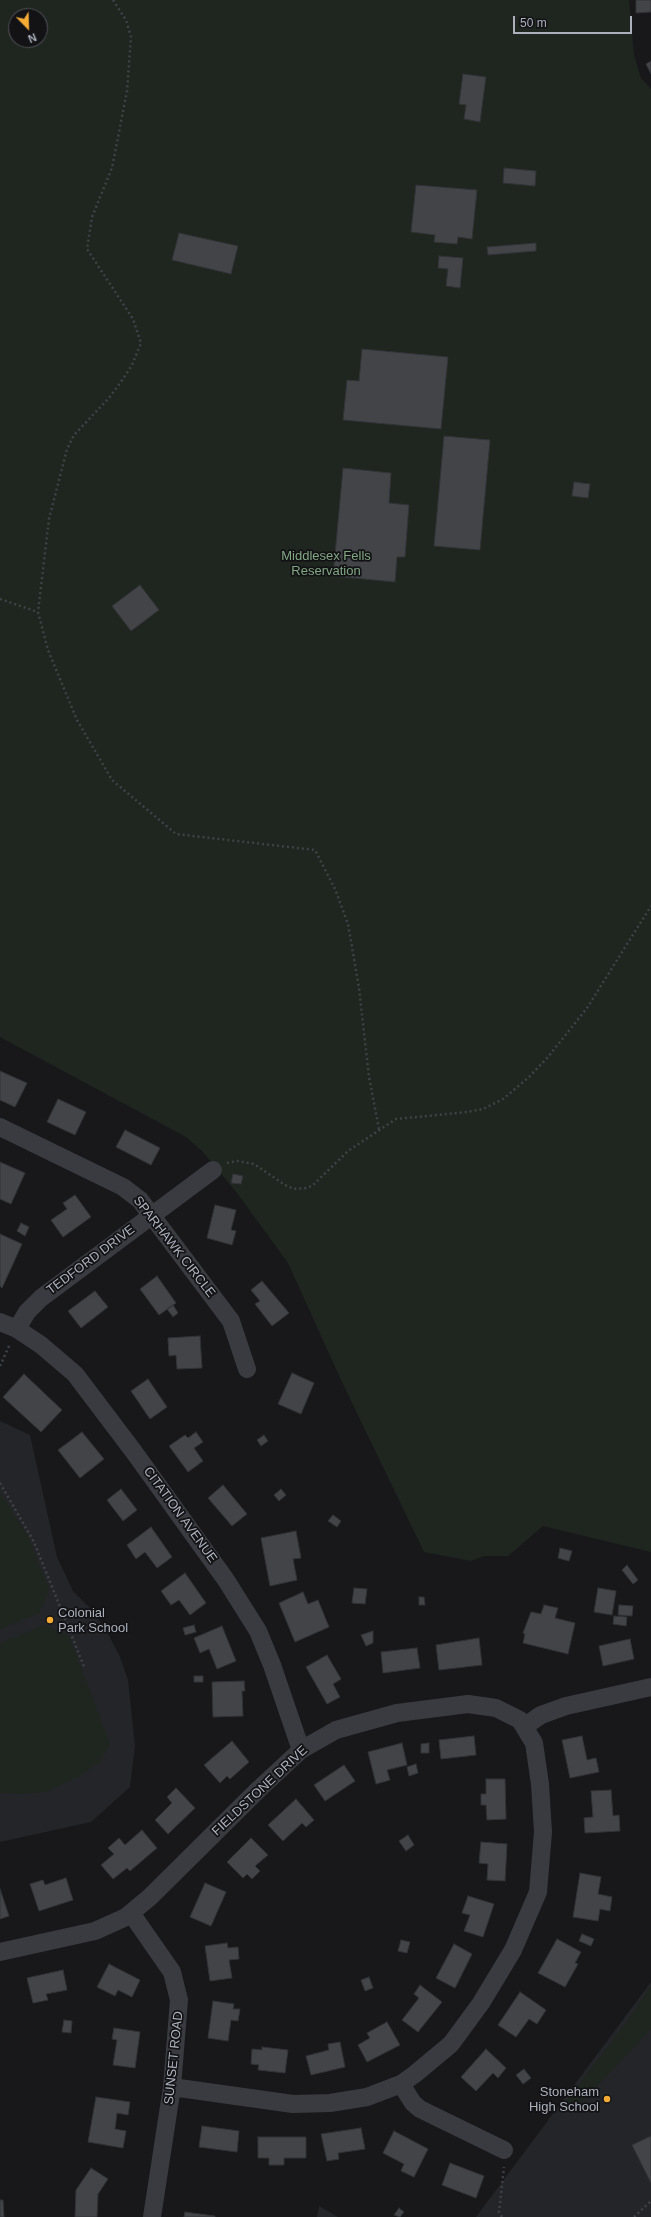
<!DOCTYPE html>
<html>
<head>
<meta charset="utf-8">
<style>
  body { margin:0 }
  #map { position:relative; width:651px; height:2217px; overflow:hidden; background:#18181b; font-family:Helvetica,sans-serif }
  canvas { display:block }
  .north { position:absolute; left:8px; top:8px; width:40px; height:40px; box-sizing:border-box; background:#131316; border:1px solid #505258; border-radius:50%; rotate:157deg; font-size:11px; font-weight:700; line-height:16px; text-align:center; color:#abb0bb }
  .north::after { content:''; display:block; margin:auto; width:14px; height:18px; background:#f6ab35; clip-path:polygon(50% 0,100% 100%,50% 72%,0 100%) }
  .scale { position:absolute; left:513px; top:16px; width:119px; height:18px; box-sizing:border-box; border:2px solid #abb0bb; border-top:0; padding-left:5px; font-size:12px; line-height:14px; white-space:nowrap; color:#abb0bb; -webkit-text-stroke:3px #131316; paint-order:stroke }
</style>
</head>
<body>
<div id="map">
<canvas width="651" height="2217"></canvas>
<div class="north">N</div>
<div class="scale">50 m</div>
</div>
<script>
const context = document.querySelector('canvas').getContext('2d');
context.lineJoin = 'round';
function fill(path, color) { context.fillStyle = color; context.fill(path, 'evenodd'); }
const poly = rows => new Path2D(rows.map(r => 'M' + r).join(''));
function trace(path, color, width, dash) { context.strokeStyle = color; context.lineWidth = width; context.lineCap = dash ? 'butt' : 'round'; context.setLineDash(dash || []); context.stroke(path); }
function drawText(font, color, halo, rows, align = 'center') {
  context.font = font + ' Helvetica,sans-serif'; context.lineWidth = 3.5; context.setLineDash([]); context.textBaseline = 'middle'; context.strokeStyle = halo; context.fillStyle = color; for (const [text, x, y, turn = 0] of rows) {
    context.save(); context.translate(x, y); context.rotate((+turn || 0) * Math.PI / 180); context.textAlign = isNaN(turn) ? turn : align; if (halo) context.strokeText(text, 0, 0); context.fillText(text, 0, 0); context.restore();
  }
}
fill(poly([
  [0,1421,30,1435,57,1557,73,1591,91,1609,107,1632,120,1657,128,1680,135,1746,130,1787,91,1822,0,1842],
  [651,1982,651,2217,476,2217],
  [319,2206,338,2217,317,2217]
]), '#242528');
fill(poly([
  [0,0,629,0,634,55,641,78,651,89,651,1552,543,1526,508,1556,484,1556,471,1561,424,1552,341,1380,288,1263,237,1193,203,1152,186,1137,0,1037],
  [16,16,40,16,40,40,16,40],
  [0,1492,29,1538,49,1590,39,1613,0,1629],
  [45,1625,69,1636,110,1744,100,1762,78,1777,46,1792,22,1794,0,1793,0,1643],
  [651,1986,651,2029,585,2099,566,2110,564,2104,625,2024]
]), '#1e261f');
const building = poly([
  [636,0,651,0,651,12,636,13,636,0],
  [651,61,651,74,646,64,651,61],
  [463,74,486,77,480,122,464,119,466,105,459,104,463,74],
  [504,168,536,171,535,186,503,183,504,168],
  [416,185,477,190,472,239,458,237,457,244,434,242,435,235,411,232,416,185],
  [179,233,238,246,231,274,172,260,179,233],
  [536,243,536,251,488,255,487,247,536,243],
  [439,256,463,258,460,288,446,286,448,269,438,268,439,256],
  [362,349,448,357,441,429,343,420,347,380,359,381,362,349],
  [444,436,490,440,480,550,434,546,444,436],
  [343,468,391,473,389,503,409,505,405,557,397,557,395,582,333,576,343,468],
  [574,482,590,484,588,498,572,496,574,482],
  [140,585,159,610,131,631,112,606,140,585],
  [0,1071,27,1083,15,1107,0,1100,0,1071],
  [58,1099,86,1112,75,1135,47,1122,58,1099],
  [125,1130,160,1148,151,1165,116,1147,125,1130],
  [0,1162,25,1173,11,1204,0,1199,0,1162],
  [233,1174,243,1176,241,1184,231,1183,233,1174],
  [75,1195,91,1217,63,1237,51,1220,67,1209,63,1203,75,1195],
  [215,1205,236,1210,231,1230,236,1231,232,1245,207,1238,215,1205],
  [21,1223,29,1227,25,1236,17,1231,21,1223],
  [0,1234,22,1244,2,1288,0,1286,0,1234],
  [157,1276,176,1303,159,1315,140,1289,157,1276],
  [262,1281,289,1313,272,1326,255,1304,260,1301,251,1290,262,1281],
  [95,1291,108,1307,81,1328,68,1311,95,1291],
  [173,1305,178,1313,173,1317,167,1309,173,1305],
  [200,1336,202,1368,177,1369,176,1355,169,1356,168,1338,200,1336],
  [292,1373,314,1383,301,1414,278,1404,292,1373],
  [24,1374,62,1410,41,1432,3,1397,24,1374],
  [148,1379,167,1407,150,1419,131,1391,148,1379],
  [82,1432,104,1459,80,1478,58,1450,82,1432],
  [196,1432,203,1442,194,1448,203,1461,188,1472,169,1446,185,1435,188,1438,196,1432],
  [264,1435,268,1441,261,1446,257,1440,264,1435],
  [223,1485,247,1514,232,1526,208,1498,223,1485],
  [121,1489,137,1510,123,1521,107,1500,121,1489],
  [281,1489,286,1495,279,1501,274,1495,281,1489],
  [333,1515,341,1521,337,1527,328,1521,333,1515],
  [151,1527,172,1557,157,1568,145,1552,136,1559,127,1545,151,1527],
  [296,1531,301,1558,293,1559,297,1580,270,1586,261,1538,296,1531],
  [560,1548,572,1551,569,1561,558,1558,560,1548],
  [627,1565,638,1580,633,1584,622,1570,627,1565],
  [185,1573,206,1603,190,1615,179,1600,171,1605,161,1591,185,1573],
  [354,1588,367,1589,365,1604,352,1603,354,1588],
  [598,1588,616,1591,612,1615,594,1612,598,1588],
  [303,1592,308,1604,318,1600,329,1627,295,1642,279,1603,303,1592],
  [419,1597,424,1597,425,1605,419,1605,419,1597],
  [544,1605,558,1608,555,1618,575,1623,568,1654,523,1643,525,1634,523,1633,531,1612,541,1614,544,1605],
  [619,1605,633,1606,632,1616,618,1615,619,1605],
  [614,1616,627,1617,626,1626,613,1624,614,1616],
  [194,1625,196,1632,185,1635,183,1628,194,1625],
  [222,1626,236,1661,217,1669,209,1649,200,1653,194,1638,222,1626],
  [373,1631,373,1643,366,1646,361,1635,373,1631],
  [479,1638,482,1665,439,1670,436,1645,479,1638],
  [630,1639,634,1659,603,1666,599,1646,630,1639],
  [417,1648,420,1668,383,1673,381,1652,417,1648],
  [327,1655,341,1679,333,1684,340,1697,327,1704,306,1667,327,1655],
  [194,1676,203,1676,203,1682,194,1682,194,1676],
  [244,1681,245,1691,242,1691,243,1716,213,1717,212,1682,244,1681],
  [474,1736,476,1755,441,1759,439,1740,474,1736],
  [582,1736,587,1760,596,1758,599,1772,570,1778,562,1740,582,1736],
  [232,1741,249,1762,230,1779,227,1776,220,1783,204,1765,232,1741],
  [402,1743,407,1765,387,1770,390,1780,376,1784,368,1752,402,1743],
  [429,1743,429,1753,421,1753,421,1744,429,1743],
  [416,1764,418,1773,409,1776,407,1767,416,1764],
  [344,1765,355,1781,325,1801,314,1785,344,1765],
  [486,1779,505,1779,506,1819,487,1820,486,1805,481,1805,481,1794,486,1794,486,1779],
  [176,1788,195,1808,168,1834,155,1820,172,1803,167,1797,176,1788],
  [611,1790,613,1816,619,1815,620,1831,585,1833,584,1818,593,1817,591,1791,611,1790],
  [296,1799,314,1820,306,1827,302,1823,283,1841,268,1825,296,1799],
  [142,1830,157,1848,130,1871,127,1868,113,1879,101,1865,114,1854,108,1848,119,1838,125,1845,142,1830],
  [408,1835,414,1845,406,1851,399,1841,408,1835],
  [251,1838,268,1855,255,1866,260,1871,252,1879,247,1874,243,1878,227,1862,251,1838],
  [481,1842,507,1844,505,1881,487,1880,488,1864,479,1863,481,1842],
  [580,1873,601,1877,598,1894,612,1897,610,1911,600,1909,598,1921,573,1917,580,1873],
  [66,1878,73,1900,39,1911,30,1884,43,1880,45,1885,66,1878],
  [205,1883,226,1892,211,1926,190,1917,205,1883],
  [0,1889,9,1916,0,1919,0,1889],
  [468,1896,494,1904,483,1937,464,1931,470,1915,462,1913,468,1896],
  [582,1934,594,1939,591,1946,579,1941,582,1934],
  [557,1939,581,1952,575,1963,578,1964,565,1987,538,1973,557,1939],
  [401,1940,410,1942,407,1953,398,1951,401,1940],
  [227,1943,228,1948,238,1947,239,1959,229,1960,232,1978,210,1981,205,1946,227,1943],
  [454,1944,472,1954,455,1988,436,1978,454,1944],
  [109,1964,140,1980,132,1997,118,1990,115,1996,97,1987,109,1964],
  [63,1970,67,1990,46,1994,48,2000,33,2003,27,1978,63,1970],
  [369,1977,373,1988,365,1991,361,1980,369,1977],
  [420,1985,442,2002,418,2032,402,2020,419,1998,414,1994,420,1985],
  [520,1992,546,2010,537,2024,529,2019,516,2037,498,2025,520,1992],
  [213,2001,234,2004,233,2009,240,2009,238,2021,231,2020,228,2041,208,2038,213,2001],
  [64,2020,72,2021,71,2033,62,2032,64,2020],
  [387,2022,400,2045,367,2062,358,2045,370,2038,367,2033,387,2022],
  [114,2028,140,2032,135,2068,113,2065,117,2040,112,2039,114,2028],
  [340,2042,345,2067,311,2075,306,2056,329,2050,328,2044,340,2042],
  [262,2047,288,2050,285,2073,258,2070,259,2065,251,2064,252,2049,262,2050,262,2047],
  [486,2049,506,2068,498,2078,493,2073,476,2091,461,2077,486,2049],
  [524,2069,531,2078,523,2084,516,2075,524,2069],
  [96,2097,130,2102,128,2115,117,2113,115,2129,126,2131,123,2148,88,2142,96,2097],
  [202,2126,239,2131,237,2152,199,2147,202,2126],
  [361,2128,365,2149,338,2153,339,2159,327,2161,321,2134,361,2128],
  [394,2131,428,2149,414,2177,401,2171,404,2164,383,2153,394,2131],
  [651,2136,651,2183,632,2145,651,2136],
  [258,2137,306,2137,306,2158,284,2158,284,2165,269,2165,269,2158,258,2158,258,2137],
  [450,2163,484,2176,476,2198,442,2185,450,2163],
  [91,2168,108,2179,98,2194,97,2217,75,2217,76,2190,91,2168],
  [0,2200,3,2200,4,2217,0,2217,0,2200],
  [399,2208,404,2212,400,2217,394,2215,399,2208],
  [185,2212,215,2216,215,2217,184,2217,185,2212]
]);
fill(building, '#424448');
trace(building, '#323337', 1);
trace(poly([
  [113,0,126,20,131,37,127,91,112,168,92,217,87,249,133,319,141,343,132,365,123,379,109,398,74,435,67,449,49,519,38,612,48,650,77,720,112,780,176,834,315,850,335,889,348,924,359,988,369,1077,379,1129],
  [0,599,38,612],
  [227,1163,237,1161,254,1164,285,1185,294,1189,306,1188,312,1186,348,1151,396,1119,467,1112,483,1109,503,1099,528,1078,548,1057,587,1008,651,906],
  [0,1366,10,1344],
  [0,1483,34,1542,85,1669],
  [502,2217,499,2212,504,2167],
  [634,2217,651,2201]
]), '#3f4247', 2.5, [2, 3]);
trace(poly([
  [0,1127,123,1187,140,1200,231,1321,247,1369],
  [0,1322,17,1329,41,1345,75,1374,134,1452,226,1580,258,1631,272,1665,301,1750],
  [17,1329,27,1312,41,1298,213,1170],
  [525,1726,541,1715,566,1706,651,1687],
  [131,1913,172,1972,179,2000,172,2087,152,2217],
  [0,1952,95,1931,126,1917,150,1897,260,1788,301,1750,336,1730,397,1713,468,1704,496,1708,520,1720,534,1743,540,1784,543,1832,538,1892,513,1950,481,2003,451,2044,415,2074,401,2084,367,2097,330,2103,293,2104,172,2087],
  [401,2084,413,2103,420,2109,504,2150]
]), '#393b40', 18);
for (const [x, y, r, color] of [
  [50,1620,4,"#f6ab35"],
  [607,2099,4,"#f6ab35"]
]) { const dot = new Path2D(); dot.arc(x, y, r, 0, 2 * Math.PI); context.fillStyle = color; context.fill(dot); trace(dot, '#131316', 1.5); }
drawText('13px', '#81a682', '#131316', [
  ["Middlesex Fells",326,556],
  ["Reservation",326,571]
]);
drawText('13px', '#abb0bb', '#131316', [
  ["SPARHAWK CIRCLE",174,1247,52],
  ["TEDFORD DRIVE",91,1260,-37],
  ["CITATION AVENUE",180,1515,54],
  ["FIELDSTONE DRIVE",260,1791,-43],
  ["SUNSET ROAD",174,2058,-84]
]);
drawText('13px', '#abb0bb', '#131316', [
  ["Colonial",58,1613],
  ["Park School",58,1628],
  ["Stoneham",599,2092,"right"],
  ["High School",599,2107,"right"]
], 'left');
</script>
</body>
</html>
